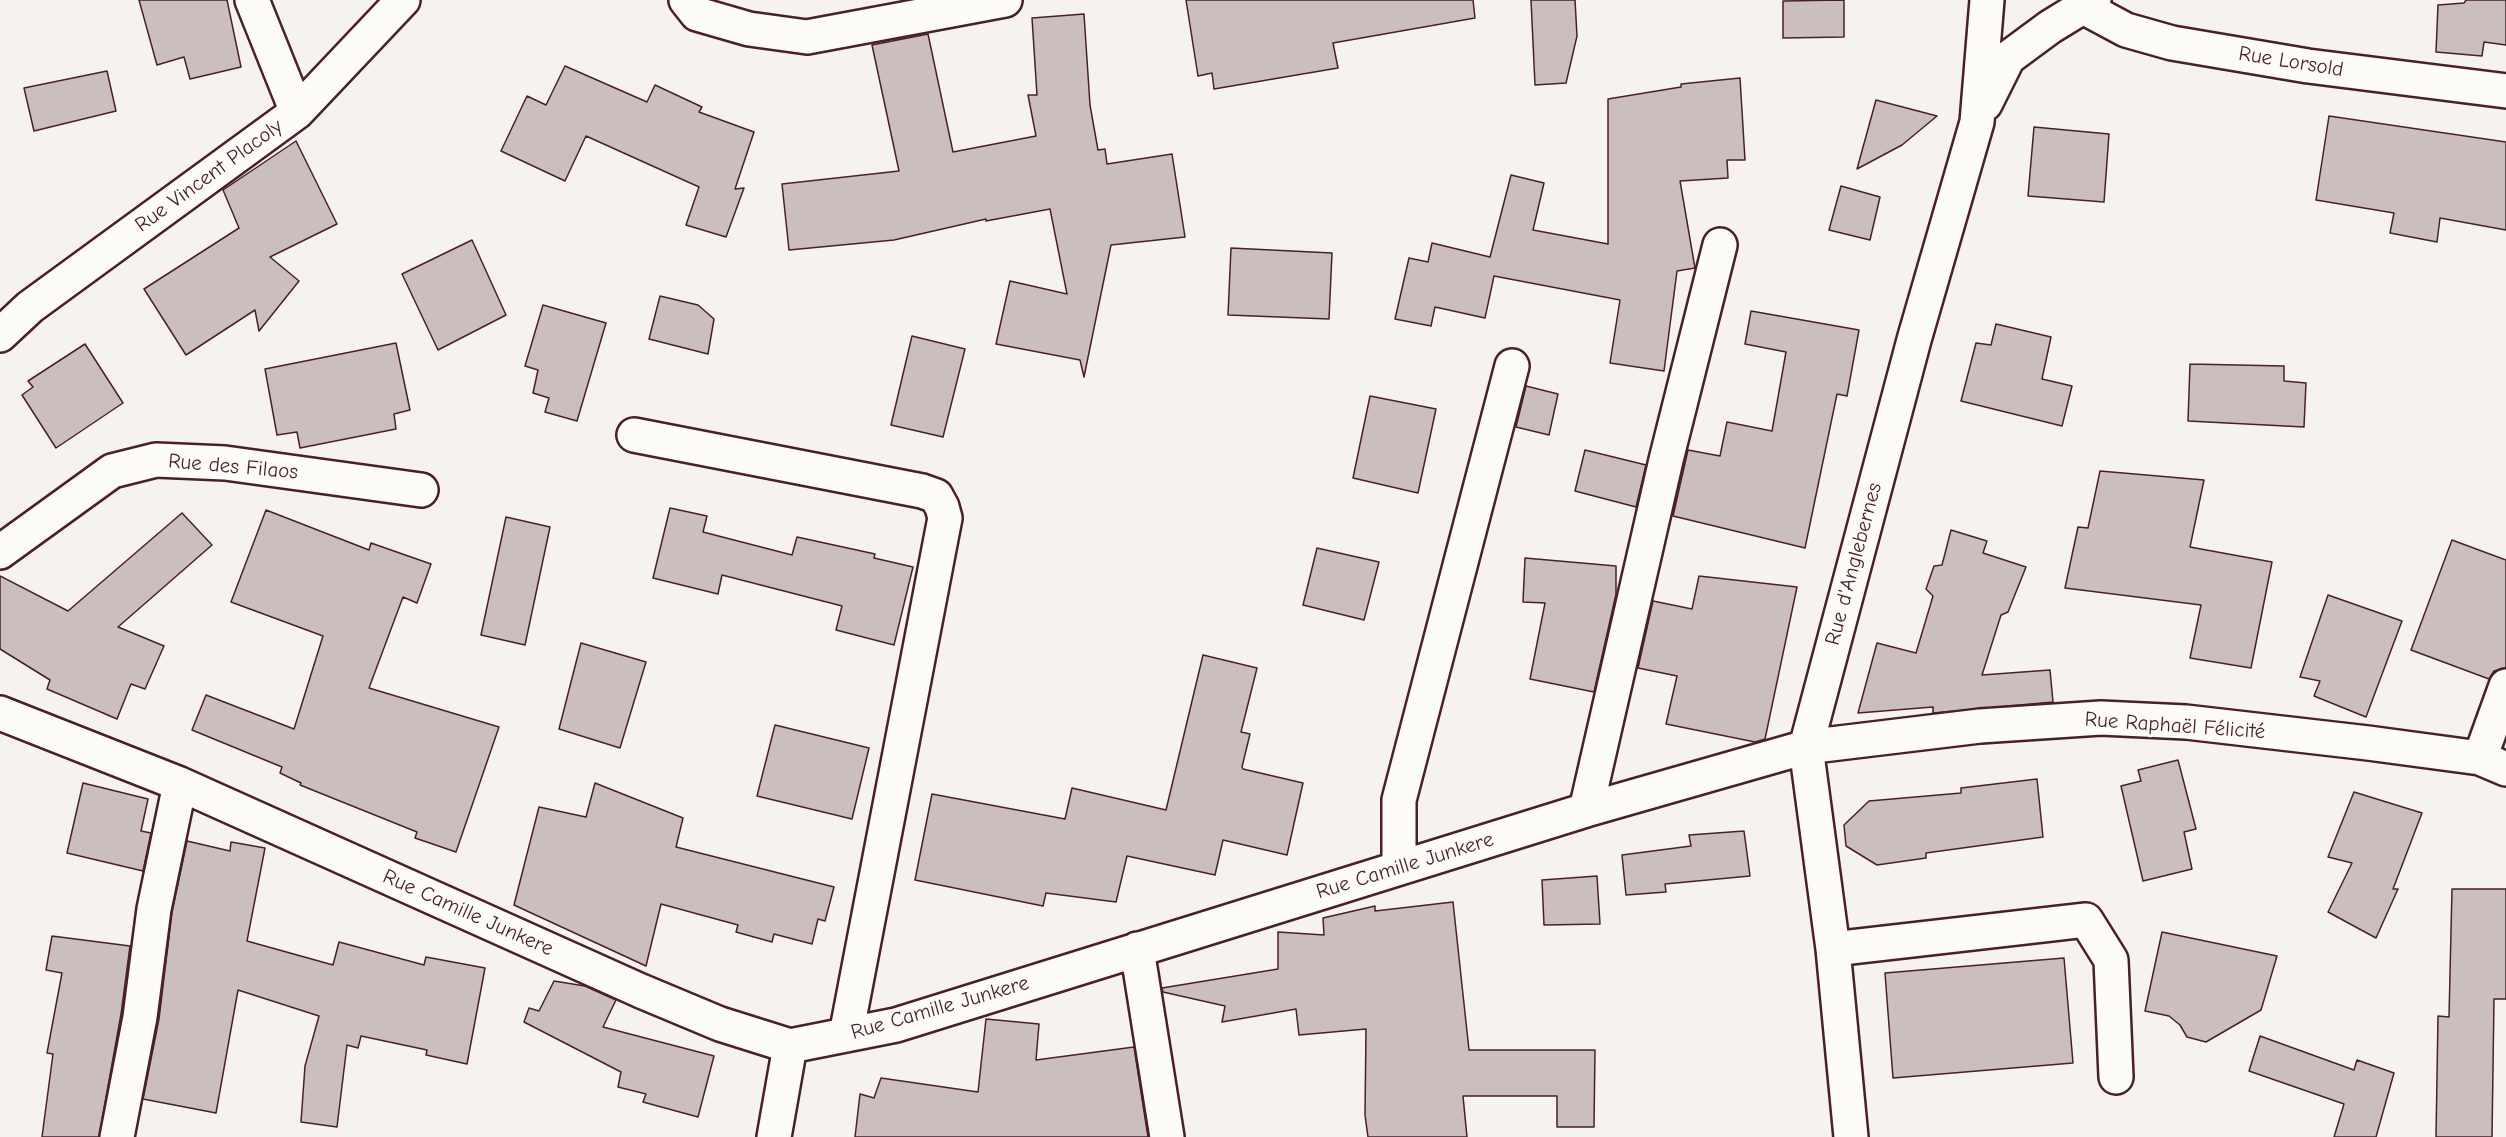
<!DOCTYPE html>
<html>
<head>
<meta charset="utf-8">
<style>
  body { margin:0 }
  canvas { display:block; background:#f6f3ef }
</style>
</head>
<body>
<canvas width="2506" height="1137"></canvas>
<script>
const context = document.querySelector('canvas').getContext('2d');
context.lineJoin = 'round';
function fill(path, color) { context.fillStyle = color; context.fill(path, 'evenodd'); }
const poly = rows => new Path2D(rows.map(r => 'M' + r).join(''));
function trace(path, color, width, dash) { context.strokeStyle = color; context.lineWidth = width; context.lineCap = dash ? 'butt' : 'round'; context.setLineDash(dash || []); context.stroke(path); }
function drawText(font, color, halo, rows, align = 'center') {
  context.font = font + ' "Comic Neue",sans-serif'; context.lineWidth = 6; context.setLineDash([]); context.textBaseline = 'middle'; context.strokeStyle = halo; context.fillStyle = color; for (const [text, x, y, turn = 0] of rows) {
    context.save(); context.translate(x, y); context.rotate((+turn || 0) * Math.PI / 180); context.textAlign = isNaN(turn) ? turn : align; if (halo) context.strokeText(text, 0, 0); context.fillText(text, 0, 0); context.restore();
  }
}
const building = poly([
  [139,0,227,0,241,67,190,79,184,57,157,65,139,0],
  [1186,0,1473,0,1475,18,1333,43,1338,68,1214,89,1212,73,1198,76,1186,0],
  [1531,0,1575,0,1577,36,1566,83,1535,85,1531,0],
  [1844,0,1844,37,1783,38,1783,1,1844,0],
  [2466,0,2506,0,2506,45,2484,42,2482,56,2436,52,2438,5,2464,3,2466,0],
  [1084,14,1090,105,1098,150,1105,149,1107,164,1172,154,1185,237,1111,245,1084,377,1080,360,996,344,1010,281,1067,294,1050,209,986,221,986,219,894,240,789,250,782,184,899,171,872,45,928,34,953,152,1036,136,1028,95,1037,95,1032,18,1084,14],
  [565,66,647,102,655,85,702,107,699,112,754,132,735,189,744,188,726,237,686,225,699,187,586,136,565,181,501,151,527,96,546,105,565,66],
  [107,71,116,111,34,131,24,88,107,71],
  [1740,78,1745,160,1727,160,1728,178,1680,181,1695,268,1677,271,1664,371,1610,363,1620,300,1494,276,1485,318,1435,307,1431,326,1395,319,1409,258,1428,262,1432,243,1490,257,1511,175,1544,183,1533,230,1608,244,1608,99,1681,87,1681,84,1740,78],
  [1876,100,1937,116,1902,145,1857,169,1876,100],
  [2329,116,2506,142,2506,230,2440,218,2437,242,2390,233,2394,213,2316,200,2329,116],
  [2034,127,2109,134,2104,202,2028,196,2034,127],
  [296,141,337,224,270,257,299,281,259,331,255,310,186,355,144,289,239,228,223,190,296,141],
  [1841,186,1880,197,1870,240,1829,230,1841,186],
  [472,240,506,315,438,350,402,274,472,240],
  [1231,248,1332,253,1329,319,1228,315,1231,248],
  [660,296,698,305,714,319,708,354,649,339,660,296],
  [543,305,606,323,577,421,545,412,549,398,533,393,538,370,525,366,543,305],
  [1751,311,1859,330,1847,396,1837,394,1805,548,1673,516,1688,450,1720,456,1727,422,1772,431,1786,352,1745,344,1751,311],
  [1996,324,2051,337,2042,379,2072,386,2062,426,1961,401,1976,343,1991,345,1996,324],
  [912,336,965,349,943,437,891,425,912,336],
  [396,343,410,410,394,414,396,429,300,448,297,432,277,435,265,369,396,343],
  [85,344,123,403,56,448,22,395,33,387,28,381,85,344],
  [2190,364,2284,366,2284,381,2306,383,2304,427,2188,421,2190,364],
  [1526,386,1558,394,1549,435,1516,427,1526,386],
  [1370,396,1436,409,1418,493,1353,478,1370,396],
  [1585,450,1646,465,1636,507,1575,491,1585,450],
  [2100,471,2204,480,2190,547,2272,562,2251,668,2190,658,2201,605,2065,588,2078,527,2088,528,2100,471],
  [670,508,707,516,703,532,792,555,797,537,875,554,874,558,913,567,894,645,836,630,842,606,722,575,718,594,653,578,670,508],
  [266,510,369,550,371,543,431,564,417,603,403,597,369,688,499,727,456,852,415,838,417,832,300,785,301,783,280,773,282,767,192,730,206,695,294,729,323,636,231,602,266,510],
  [182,513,212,545,118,627,164,646,145,689,131,684,117,719,47,689,50,680,0,649,0,576,68,611,182,513],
  [506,517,550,527,525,645,481,635,506,517],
  [1951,530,1987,541,1983,553,2026,567,2008,612,2001,615,1982,675,2050,670,2053,702,1933,713,1933,707,1858,713,1877,643,1916,653,1933,596,1926,589,1934,566,1942,565,1951,530],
  [2452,540,2506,560,2506,668,2494,671,2489,679,2411,650,2452,540],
  [1317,548,1379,562,1364,620,1303,605,1317,548],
  [1525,558,1616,566,1616,594,1594,692,1530,679,1545,603,1523,602,1525,558],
  [1699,576,1797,587,1765,739,1755,742,1666,724,1677,676,1638,668,1653,601,1692,609,1699,576],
  [2328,595,2402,621,2366,717,2314,696,2320,681,2300,677,2328,595],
  [581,643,646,662,620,748,559,729,581,643],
  [1203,655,1257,668,1241,732,1250,734,1242,767,1243,769,1303,783,1287,855,1223,840,1215,875,1127,856,1116,902,1046,893,1043,906,915,880,932,794,1065,819,1072,788,1166,810,1203,655],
  [775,725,869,748,852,819,757,796,775,725],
  [2178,760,2196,829,2184,832,2192,869,2143,881,2121,786,2141,781,2138,770,2178,760],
  [2037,779,2043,837,1926,853,1926,858,1877,865,1846,846,1844,825,1869,801,1961,793,1961,788,2037,779],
  [83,783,148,799,141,831,151,833,143,871,67,853,83,783],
  [595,783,683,818,676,847,834,887,825,921,818,919,812,944,774,934,772,942,736,932,738,925,661,904,646,966,514,905,539,807,586,817,595,783],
  [2354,792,2422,813,2393,889,2398,889,2376,938,2328,912,2352,863,2328,857,2354,792],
  [1744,831,1750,876,1665,884,1666,892,1626,895,1622,855,1691,846,1689,835,1744,831],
  [187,841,230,851,231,842,265,848,247,941,333,965,339,942,424,965,426,957,485,968,467,1064,426,1055,427,1050,361,1036,358,1048,347,1045,337,1127,301,1122,305,1066,319,1016,238,990,216,1113,143,1099,159,1019,172,912,187,841],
  [1597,876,1600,924,1544,925,1542,880,1597,876],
  [2452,889,2506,889,2506,999,2494,999,2492,1137,2436,1137,2438,1016,2449,1017,2452,889],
  [1453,902,1469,1050,1595,1050,1594,1127,1557,1127,1557,1096,1463,1096,1467,1137,1368,1137,1365,1115,1366,1029,1299,1035,1296,1009,1222,1022,1225,1006,1163,992,1162,988,1278,969,1278,932,1324,935,1323,918,1375,906,1375,911,1453,902],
  [2162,932,2277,956,2261,1010,2206,1042,2187,1037,2180,1025,2169,1016,2145,1011,2162,932],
  [52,936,130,946,121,1014,99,1137,42,1137,53,1054,47,1053,62,973,46,970,52,936],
  [2064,958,2073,1063,1893,1078,1885,973,2064,958],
  [554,981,585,986,616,1000,603,1027,714,1056,698,1117,643,1102,646,1094,618,1087,621,1072,524,1022,529,1008,539,1011,554,981],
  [986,1019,1039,1024,1036,1060,1134,1047,1148,1137,855,1137,860,1094,874,1098,881,1078,978,1092,986,1019],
  [2260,1036,2354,1070,2357,1060,2394,1073,2376,1137,2334,1137,2344,1104,2249,1071,2260,1036]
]);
fill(building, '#cbbfbe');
trace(building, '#4a1f2b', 1.5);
const minor = poly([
  [252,0,297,112],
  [686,0,697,14,749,29,807,37,1005,0],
  [2083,7,2126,30,2172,43,2308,66,2506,91],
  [1985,104,2008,58,2050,27,2094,0],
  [0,335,30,307,297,112,403,0],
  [634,435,922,491,936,496,942,507,945,518,939,549,846,1035],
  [0,552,112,471,156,460,225,463,421,490],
  [0,713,180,784,641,991,720,1024,790,1046,896,1025,1586,810,1806,747,1980,726,2101,718,2186,722,2368,743,2480,758,2506,769],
  [2480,758,2506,686],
  [1586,810,1666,460,1720,245],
  [1399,868,1399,800,1512,366],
  [1137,949,1167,1137],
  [1833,949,2086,920,2111,960,2116,1077],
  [117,1137,140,1017,154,909,180,784],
  [774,1137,790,1046],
  [1851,1137,1833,949,1806,747,1914,340,1977,122,1987,0]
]);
trace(minor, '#4a1f2b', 38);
trace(minor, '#fdfcf7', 33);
drawText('21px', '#4a1f2b', '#fdfcf7', [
  ["Rue Lorsold",2291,62,9],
  ["Rue Vincent Placoly",209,176,-36],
  ["Rue des Filaos",233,467,5],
  ["Rue d'Anglebernes",1854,564,-75],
  ["Rue Raphaël Félicité",2175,726,4],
  ["Rue Camille Junkere",1405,866,-17],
  ["Rue Camille Junkere",468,913,24],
  ["Rue Camille Junkere",940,1008,-16]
]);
</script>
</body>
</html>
